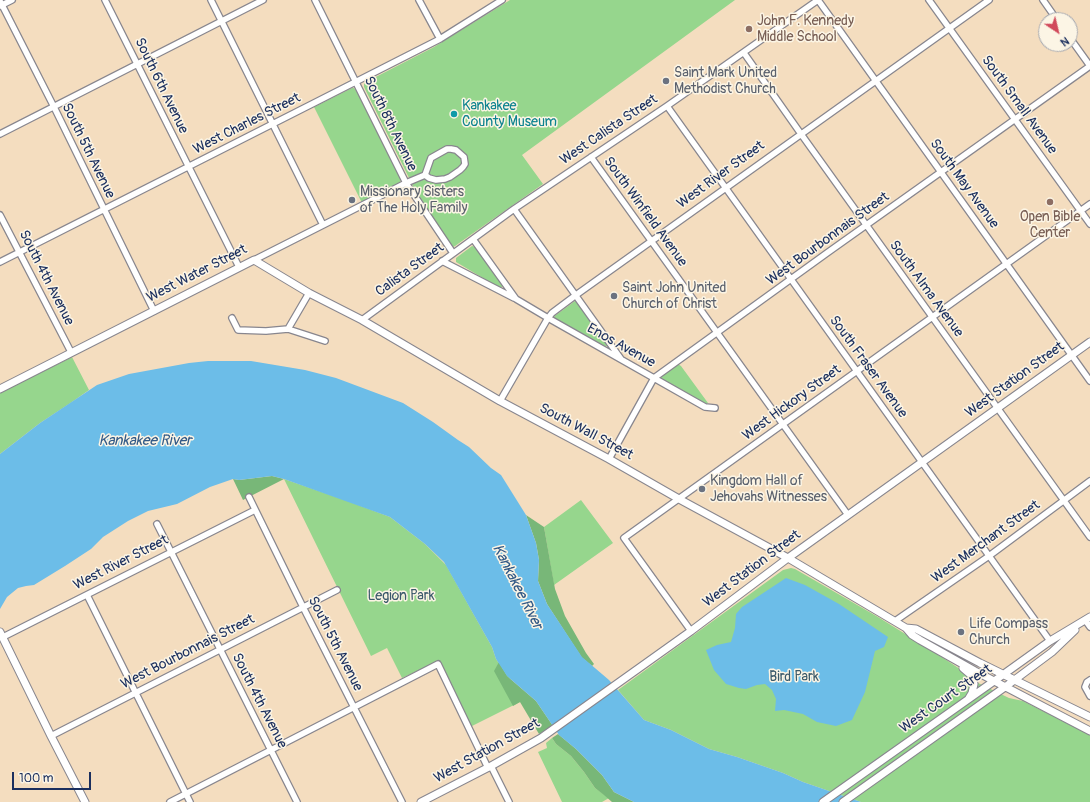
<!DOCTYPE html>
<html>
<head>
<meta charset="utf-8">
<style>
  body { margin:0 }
  #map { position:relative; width:1090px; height:802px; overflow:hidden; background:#f4ddbf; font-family:Pangolin,sans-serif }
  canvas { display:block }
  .north { position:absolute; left:1038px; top:12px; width:40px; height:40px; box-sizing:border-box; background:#fcf5e5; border:1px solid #a2a6af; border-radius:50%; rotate:145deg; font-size:11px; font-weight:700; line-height:16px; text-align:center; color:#1b2f5e }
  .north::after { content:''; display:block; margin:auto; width:14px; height:18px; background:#d1495b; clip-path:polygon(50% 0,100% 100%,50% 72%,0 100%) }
  .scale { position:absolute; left:12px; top:772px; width:79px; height:18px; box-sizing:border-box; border:2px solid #1b2f5e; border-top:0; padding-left:5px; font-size:12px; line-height:14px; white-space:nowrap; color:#1b2f5e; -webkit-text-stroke:3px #fcf5e5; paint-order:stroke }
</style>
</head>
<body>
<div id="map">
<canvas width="1090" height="802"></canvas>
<div class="north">N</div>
<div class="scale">100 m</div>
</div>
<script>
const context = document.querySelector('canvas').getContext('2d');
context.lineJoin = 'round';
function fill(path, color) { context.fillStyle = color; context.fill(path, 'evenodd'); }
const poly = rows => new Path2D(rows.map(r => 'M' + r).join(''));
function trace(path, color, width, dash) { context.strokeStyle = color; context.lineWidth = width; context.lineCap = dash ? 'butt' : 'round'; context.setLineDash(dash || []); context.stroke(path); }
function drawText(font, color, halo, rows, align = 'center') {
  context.font = font + ' Pangolin,sans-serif'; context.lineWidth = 3; context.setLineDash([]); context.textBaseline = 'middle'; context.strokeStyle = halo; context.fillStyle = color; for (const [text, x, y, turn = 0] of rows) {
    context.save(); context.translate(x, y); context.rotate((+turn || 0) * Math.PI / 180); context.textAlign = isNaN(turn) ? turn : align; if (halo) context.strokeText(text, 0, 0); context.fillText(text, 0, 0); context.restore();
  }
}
fill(poly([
  [510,0,735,0,522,155,543,184,496,217,455,246,453,247,451,245,414,188,364,87,364,84,366,82,434,47],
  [352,88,354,88,357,92,401,179,400,183,362,203,314,107],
  [472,246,475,247,502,284,503,285,502,287,500,288,498,287,456,262,456,258],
  [575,301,577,301,608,346,605,346,555,319,554,316,556,315],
  [72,357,89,390,69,404,40,423,0,454,0,393],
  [678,364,681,366,708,403,706,404,705,403,662,379,661,377,662,376],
  [284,479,345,500,390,517,425,544,446,565,492,647,496,659,524,700,470,727,439,661,402,678,387,648,371,656],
  [581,500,613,543,554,585,544,527],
  [791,568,795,569,878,617,931,650,963,671,970,679,1009,698,1023,701,1090,735,1090,802,861,802,803,782,783,773,737,757,709,749,671,730,644,720,618,690,783,570],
  [552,738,556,744,571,756,584,772,595,788,609,798,602,802,562,802,538,752,547,748,546,743]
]), '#96d68d');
fill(poly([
  [272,476,284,479,243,500,233,479,239,480],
  [526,515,544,527,555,589,565,616,586,653,594,664,592,666,582,658,547,604,538,581,539,560,536,543],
  [499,662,507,676,536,701,553,726,539,734,520,702,513,706,494,671],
  [558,734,576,749,602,775,614,792,634,802,612,802,604,795,595,788,584,772,571,756,556,744,552,738]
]), '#78b778');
fill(poly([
  [208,361,251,361,305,370,336,378,403,403,433,422,458,440,469,447,491,468,501,475,526,515,536,543,539,560,538,581,547,604,582,657,609,680,644,720,671,730,709,749,737,757,783,773,803,782,861,802,634,802,614,792,602,775,576,749,559,735,536,701,507,676,496,659,492,647,444,562,425,544,390,517,284,479,272,476,239,480,233,479,210,487,177,504,148,511,128,521,103,537,91,549,65,566,34,585,26,586,18,588,7,597,0,609,0,616,0,454,40,423,97,385,129,374,189,363],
  [786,578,805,585,839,604,888,637,884,647,875,651,865,692,852,720,836,726,817,722,803,714,784,710,775,711,776,699,772,690,765,684,757,685,746,689,739,688,726,684,714,670,706,650,717,645,731,642,735,628,736,614,742,607]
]), '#6cbde8');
const minor = poly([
  [105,0,239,267],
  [211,0,323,225],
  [315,0,406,183,453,253],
  [419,0,440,39],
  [818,0,1090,381],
  [929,0,1090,224],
  [1043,0,1057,20],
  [0,1,54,107,154,311],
  [0,6,12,0],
  [744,53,801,134,1090,537],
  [667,106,1050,641],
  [0,134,263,0],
  [591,157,848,515],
  [514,209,621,359],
  [0,215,71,352],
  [473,239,516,299,548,318,705,407,715,408],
  [254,260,406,183,425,175,429,178,436,180,445,179,450,177,460,170,463,167,465,164,464,157,456,150,451,149,447,149,431,158,425,175],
  [442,261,514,298],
  [0,262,314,103,440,39,502,0],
  [232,318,238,330,266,331,288,329,325,341],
  [362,320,514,209,667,106,818,0],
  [288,329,309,293],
  [500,401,548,318,552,313,576,295,989,0],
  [609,459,654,378,827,253,1090,66,1070,38],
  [249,497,303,607,402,802],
  [157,524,297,802],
  [87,595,190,802],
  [1085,620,1090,627],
  [895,621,989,556,1090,481],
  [691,631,624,538,1090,204],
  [3,637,255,510],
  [1090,680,1087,682,1085,687,1090,696],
  [51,736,337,590],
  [491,766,509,802],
  [170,802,438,664,488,768]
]);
const major = poly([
  [0,389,254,260,309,293,362,320,500,401,609,459,679,499,788,558,906,628,916,629,980,663,1090,717],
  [906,628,912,635,920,640,975,671,1090,731],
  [0,632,51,736,85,802],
  [963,668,970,674,973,678,974,684,972,693,969,698],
  [421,802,491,766,541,738,691,631,788,558,1090,342],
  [823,802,1004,674,1050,641,1090,617],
  [843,802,1005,687,1052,652,1075,630]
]);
trace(minor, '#88868e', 8);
trace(major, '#88868e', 9);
trace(minor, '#fff', 5.5);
trace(major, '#fff', 7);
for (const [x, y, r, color] of [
  [749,29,4,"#8d6e63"],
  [666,81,4,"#6b7280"],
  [454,114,4,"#0f9aa8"],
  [352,200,4,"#6b7280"],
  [1050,202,4,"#8d6e63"],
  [614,296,4,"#6b7280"],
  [702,489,4,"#6b7280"],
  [961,632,4,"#6b7280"]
]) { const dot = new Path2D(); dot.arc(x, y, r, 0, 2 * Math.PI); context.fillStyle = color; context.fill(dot); trace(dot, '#fcf5e5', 1.5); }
drawText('14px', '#785e54', '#fcf5e5', [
  ["John F. Kennedy",757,21],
  ["Middle School",757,37],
  ["Open Bible",1050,217,"center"],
  ["Center",1050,233,"center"]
], 'left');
drawText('14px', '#5b616d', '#fcf5e5', [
  ["Saint Mark United",674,73],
  ["Methodist Church",674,89],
  ["Missionary Sisters",360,192],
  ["of The Holy Family",360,208],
  ["Saint John United",622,288],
  ["Church of Christ",622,304],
  ["Kingdom Hall of",710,481],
  ["Jehovahs Witnesses",710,497],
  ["Life Compass",969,624],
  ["Church",969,640]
], 'left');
drawText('14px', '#1b2f5e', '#fcf5e5', [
  ["South 6th Avenue",161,86,64],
  ["South Small Avenue",1019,105,54],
  ["West Charles Street",247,124,-27],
  ["South 8th Avenue",390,124,64],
  ["West Calista Street",609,130,-34],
  ["South 5th Avenue",88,151,64],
  ["West River Street",721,175,-36],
  ["South May Avenue",964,184,54],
  ["South Winfield Avenue",645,212,54],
  ["West Bourbonnais Street",828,239,-36],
  ["Calista Street",410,270,-36],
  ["West Water Street",197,274,-27],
  ["South 4th Avenue",46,278,63],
  ["South Alma Avenue",926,289,54],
  ["Enos Avenue",621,346,29],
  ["South Fraser Avenue",868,367,54],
  ["West Station Street",1015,380,-36],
  ["West Hickory Street",792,403,-36],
  ["South Wall Street",586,432,28],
  ["West Merchant Street",986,542,-36],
  ["West River Street",121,563,-27],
  ["West Station Street",752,569,-37],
  ["South 5th Avenue",335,644,63],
  ["West Bourbonnais Street",188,652,-27],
  ["West Court Street",946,699,-35],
  ["South 4th Avenue",259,701,63],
  ["West Station Street",487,751,-29]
]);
drawText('14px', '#0d838f', '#fcf5e5', [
  ["Kankakee",462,106],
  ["County Museum",462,122]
], 'left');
drawText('14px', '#3a596a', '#fcf5e5', [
  ["Legion Park",401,596],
  ["Bird Park",794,677]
]);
drawText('italic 15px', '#335a87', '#fcf5e5', [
  ["Kankakee River",145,441],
  ["Kankakee River",517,587,63]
]);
</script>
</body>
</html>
